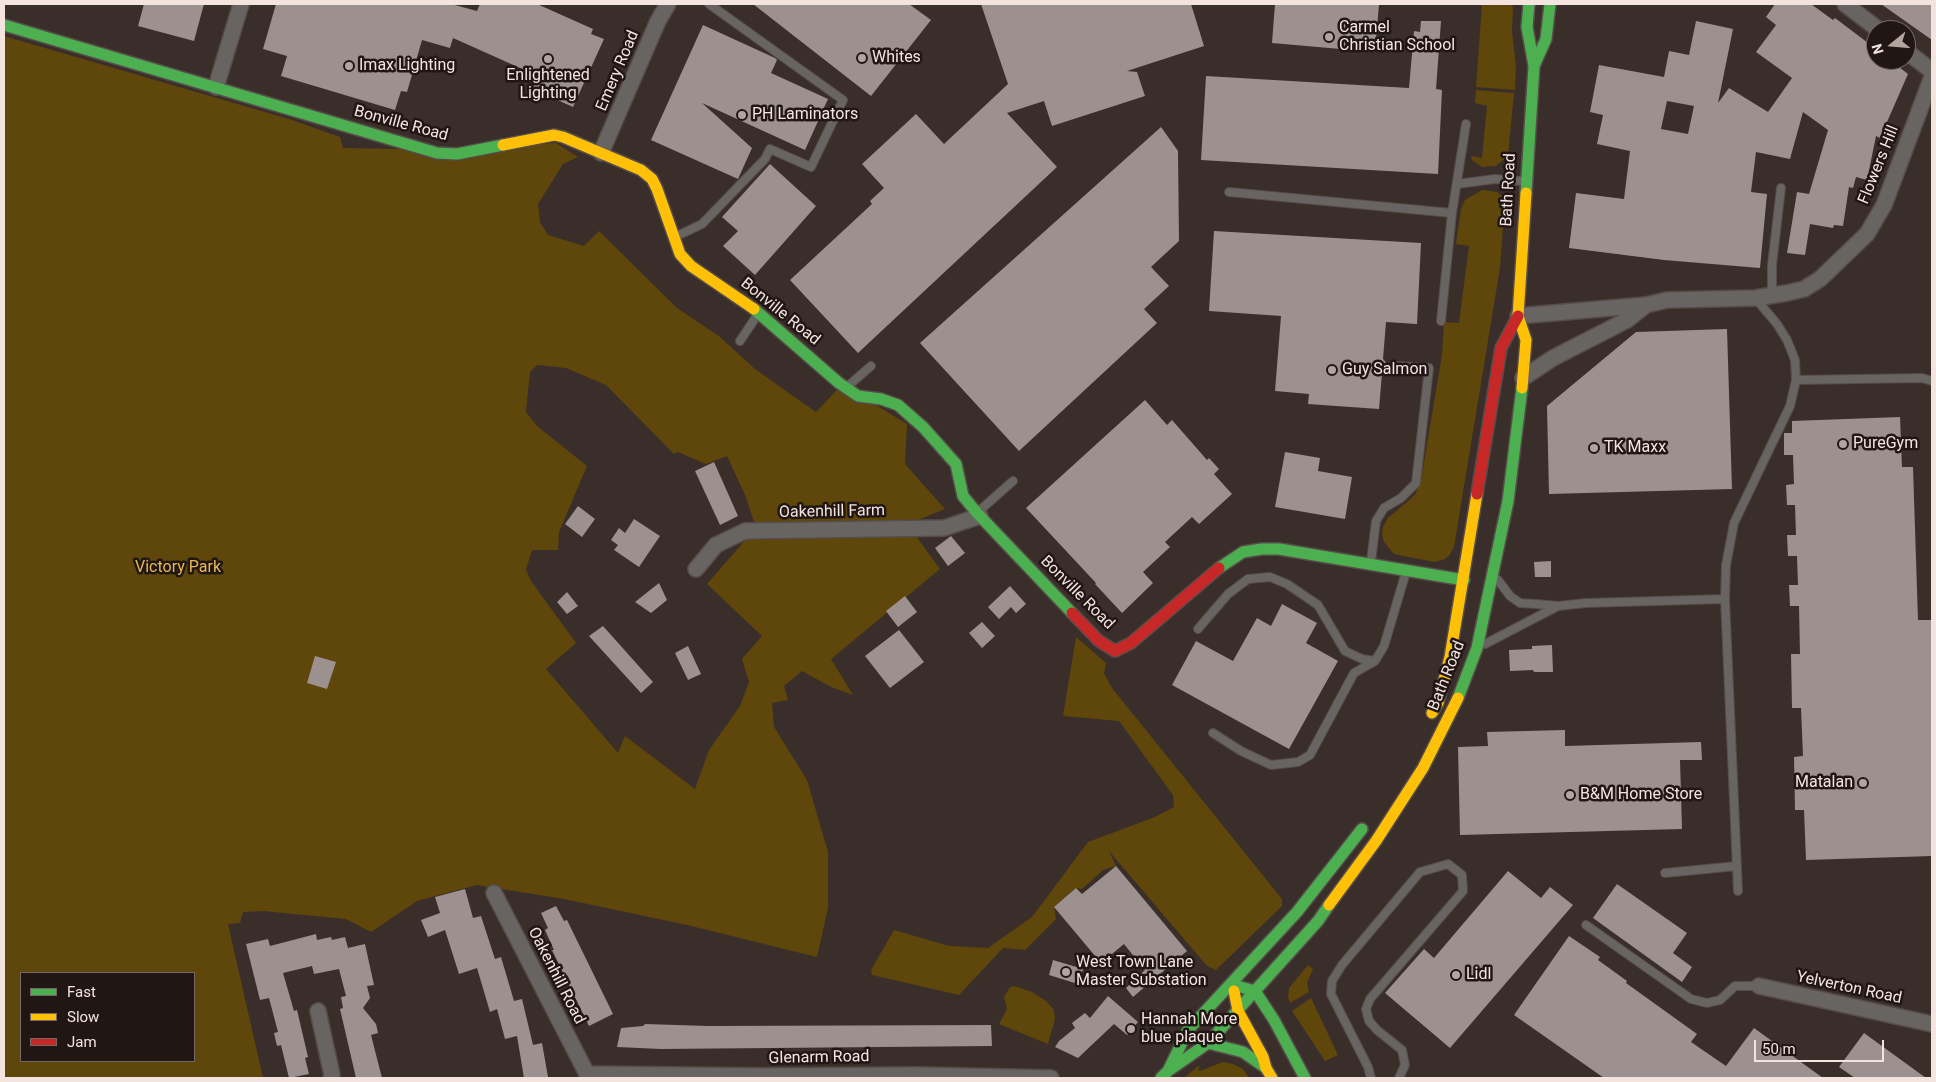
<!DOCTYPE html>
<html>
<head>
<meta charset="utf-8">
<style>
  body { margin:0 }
  #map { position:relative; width:1936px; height:1082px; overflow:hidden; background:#3a2e2a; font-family:Roboto,sans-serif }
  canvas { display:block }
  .frame { position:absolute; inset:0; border:5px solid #f4e4e0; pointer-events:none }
  .legend { position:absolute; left:20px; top:972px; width:175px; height:90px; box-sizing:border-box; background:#201613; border:1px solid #756865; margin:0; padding:6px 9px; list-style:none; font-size:15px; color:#f4e4e0 }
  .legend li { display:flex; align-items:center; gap:10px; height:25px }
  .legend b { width:25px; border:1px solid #756865 }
  .north { position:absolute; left:1866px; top:20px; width:50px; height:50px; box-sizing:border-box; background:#201613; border:1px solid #756865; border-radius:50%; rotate:253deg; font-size:14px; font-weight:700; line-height:20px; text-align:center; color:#f4e4e0 }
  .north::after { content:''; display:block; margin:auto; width:18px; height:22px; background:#b3a4a0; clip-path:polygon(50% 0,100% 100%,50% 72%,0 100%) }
  .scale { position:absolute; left:1754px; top:1040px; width:130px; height:22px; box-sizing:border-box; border:2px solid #f4e4e0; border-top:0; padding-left:6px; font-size:15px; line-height:18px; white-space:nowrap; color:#f4e4e0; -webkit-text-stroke:4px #201613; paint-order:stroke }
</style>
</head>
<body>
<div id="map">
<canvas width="1936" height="1082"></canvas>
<div class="frame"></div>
<ul class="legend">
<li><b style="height:6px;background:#4caf50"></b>Fast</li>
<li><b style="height:6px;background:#ffc107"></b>Slow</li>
<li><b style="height:6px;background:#c62828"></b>Jam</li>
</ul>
<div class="north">N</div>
<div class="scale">50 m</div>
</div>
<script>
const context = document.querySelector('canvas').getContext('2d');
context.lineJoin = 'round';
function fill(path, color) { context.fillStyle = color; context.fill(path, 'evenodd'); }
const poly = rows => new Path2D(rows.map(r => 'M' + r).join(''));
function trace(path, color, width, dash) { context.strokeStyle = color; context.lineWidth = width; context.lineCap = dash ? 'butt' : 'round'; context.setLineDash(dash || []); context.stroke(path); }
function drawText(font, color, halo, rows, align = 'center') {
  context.font = font + ' Roboto,sans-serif'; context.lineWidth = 5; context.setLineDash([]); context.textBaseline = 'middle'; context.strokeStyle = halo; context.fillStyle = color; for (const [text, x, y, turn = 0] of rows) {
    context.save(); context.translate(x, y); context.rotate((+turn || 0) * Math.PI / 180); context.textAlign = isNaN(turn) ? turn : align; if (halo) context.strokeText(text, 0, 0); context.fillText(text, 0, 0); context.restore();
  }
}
fill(poly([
  [1482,4,1510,4,1513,7,1512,31,1516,67,1515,90,1476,87],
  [4,36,289,119,340,137,343,148,400,149,556,143,578,157,563,164,538,204,540,222,548,235,584,246,599,231,677,308,720,337,755,369,816,412,837,390,871,402,907,424,905,464,945,509,913,522,754,522,746,497,727,456,706,464,678,452,674,454,606,385,566,368,537,365,530,372,526,412,537,426,587,466,559,532,558,550,532,550,526,570,531,581,576,643,546,669,618,753,625,736,695,789,709,750,740,706,749,682,742,659,762,636,707,584,747,538,915,535,940,569,831,659,853,695,831,687,802,671,784,686,788,700,772,703,774,727,807,780,828,852,828,908,817,957,687,925,564,899,477,885,417,901,371,932,346,919,263,911,243,912,240,923,228,924,263,1078,4,1078],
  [21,973,194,973,194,1061,21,1061],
  [1476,90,1514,93,1508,156,1496,166,1482,167,1472,160,1471,156,1482,158,1487,106,1475,103],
  [1482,190,1497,192,1505,199,1500,268,1454,547,1449,556,1443,560,1434,562,1394,554,1384,542,1382,534,1383,527,1388,518,1415,495,1421,480,1442,355,1444,322,1459,323,1469,246,1456,244,1461,209,1465,200],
  [1076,637,1106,663,1104,673,1112,688,1282,899,1282,906,1216,970,1207,966,1109,851,1116,866,1103,870,1082,889,1076,888,1054,907,1056,919,1025,950,1003,948,959,995,872,975,871,970,894,930,949,946,988,948,1032,917,1088,842,1155,817,1174,807,1173,795,1119,721,1063,716],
  [1308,965,1313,969,1307,983,1309,992,1290,1003,1288,997,1289,988],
  [1014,986,1032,992,1046,1001,1054,1010,1055,1019,1048,1044,999,1024,1007,1009,1004,997,1010,987],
  [1311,998,1338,1055,1325,1061,1292,1011],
  [1223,1062,1233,1064,1243,1069,1249,1078,1184,1078,1197,1067,1200,1066,1198,1070,1200,1071]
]), '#5f460b');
fill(poly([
  [144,4,204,4,194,41,138,26],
  [276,4,451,4,477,11,480,4,537,4,593,29,591,34,604,39,573,107,533,89,538,76,453,38,450,48,422,40,407,92,401,91,395,110,281,76,287,56,263,49],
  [753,4,909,4,931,20,871,96],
  [981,4,1191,4,1204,46,1127,71,1137,72,1145,96,1052,126,1044,101,1007,113,1057,167,858,353,790,280,872,204,870,201,884,188,862,164,916,114,944,144,1008,84],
  [1275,4,1379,4,1375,52,1272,43],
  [1775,4,1811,4,1833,20,1835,18,1876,49,1876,60,1890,60,1908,74,1880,138,1876,136,1867,180,1856,177,1853,188,1849,187,1843,226,1834,225,1833,228,1810,224,1805,255,1787,253,1797,192,1809,194,1828,130,1803,112,1790,159,1756,152,1751,192,1767,194,1760,268,1664,260,1569,248,1576,193,1624,199,1630,151,1597,144,1603,115,1590,112,1599,65,1664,77,1669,51,1689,55,1696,21,1733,29,1718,103,1729,88,1768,112,1792,78,1756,52,1776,25,1766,17],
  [1667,101,1694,106,1688,134,1661,129],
  [1881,4,1932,4,1932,40],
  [1421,21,1441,21,1436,89,1442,90,1438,174,1201,160,1206,76,1409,88,1414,31,1420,32],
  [703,25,775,58,777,60,771,73,828,99,805,150,702,103,752,148,738,179,651,140],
  [1161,127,1178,151,1179,241,1151,267,1169,286,1144,309,1157,323,1019,451,920,343],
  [770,164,816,206,755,275,723,246,738,231,722,217],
  [1214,231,1421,243,1417,324,1386,322,1383,359,1389,366,1382,373,1379,409,1308,404,1309,394,1275,391,1281,316,1209,311],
  [1727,329,1732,489,1549,494,1547,406,1636,332],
  [1145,400,1167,425,1172,420,1207,460,1209,458,1219,469,1214,474,1232,494,1199,524,1192,517,1165,542,1170,547,1143,572,1153,583,1122,613,1095,584,1096,583,1026,508],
  [1900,417,1902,467,1913,467,1918,620,1932,620,1932,856,1806,860,1804,810,1795,810,1794,757,1803,756,1801,708,1792,708,1791,654,1800,654,1799,606,1790,606,1789,585,1798,585,1797,556,1788,556,1787,535,1796,535,1795,505,1787,505,1786,485,1794,484,1793,455,1784,455,1784,433,1792,433,1792,421],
  [1285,452,1320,458,1318,471,1352,477,1345,519,1275,507],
  [714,462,738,516,720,525,695,471],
  [578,506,595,519,582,537,565,524],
  [634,519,660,536,639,567,614,550,618,545,611,540,619,528,625,533],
  [951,536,965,553,948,566,935,548],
  [1551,561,1551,577,1535,577,1534,562],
  [659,583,667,600,651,613,635,602],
  [1010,586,1026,604,1016,613,1011,607,999,619,988,607],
  [567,592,578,606,567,614,557,602],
  [905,596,917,612,898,627,886,611],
  [1282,604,1317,623,1306,643,1338,661,1289,749,1172,685,1196,641,1233,661,1257,618,1271,626],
  [982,622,995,636,982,648,969,633],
  [603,626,653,682,641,693,589,636],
  [899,630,924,662,890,688,865,656],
  [1552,645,1553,672,1534,672,1533,670,1510,671,1509,650,1532,649,1532,646],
  [688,646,701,674,688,680,675,653],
  [315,656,336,662,327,689,307,683],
  [1565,730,1565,746,1701,742,1702,760,1680,760,1682,829,1460,835,1458,747,1488,746,1487,732],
  [1116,866,1187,951,1133,997,1126,988,1145,970,1124,944,1101,963,1054,907,1076,888,1082,894],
  [1508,871,1541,898,1550,887,1573,905,1450,1048,1385,993,1424,949,1434,958],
  [1617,884,1687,933,1673,953,1692,967,1682,982,1593,918],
  [465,889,473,918,481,916,495,959,501,957,514,1001,522,999,533,1045,542,1043,548,1077,524,1078,517,1036,505,1039,497,1009,490,1012,477,968,459,974,445,930,428,937,421,920,440,913,435,897],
  [556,906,564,921,567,920,613,1014,589,1026,552,950,554,950,545,930,548,928,541,913],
  [316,934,317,940,331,937,332,940,345,937,348,948,365,944,374,985,367,986,370,998,363,1008,376,1024,378,1033,371,1035,382,1078,356,1078,340,1009,343,1008,341,997,346,996,339,969,314,974,312,966,283,973,294,1011,297,1010,308,1057,305,1058,309,1074,289,1078,281,1045,277,1046,274,1033,278,1032,269,998,260,1000,246,944,268,939,270,946],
  [1569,936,1600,957,1598,960,1627,981,1626,983,1697,1034,1691,1042,1726,1066,1754,1028,1823,1078,1604,1078,1514,1015],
  [1053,960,1083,969,1078,984,1049,975],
  [1108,996,1138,1022,1127,1035,1114,1024,1078,1058,1055,1047,1059,1041,1075,1028,1072,1023,1085,1013,1090,1018],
  [645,1024,708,1026,991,1025,992,1046,661,1049,617,1047,621,1028,643,1026],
  [1864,1033,1926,1078,1855,1078,1839,1067]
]), '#9d9190');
const lane = poly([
  [1457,184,1495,179,1522,181],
  [1229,192,1452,213],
  [677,236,702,224,765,159,770,149,811,167,843,100,709,4],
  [1772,295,1772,265,1781,188],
  [1441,321,1452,213,1466,124],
  [740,341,758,314],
  [1796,380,1922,378,1932,381],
  [848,386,871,366],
  [979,511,1013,481],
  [1371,561,1376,521,1384,508,1401,498,1416,483,1429,368,1398,366],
  [1498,580,1510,596,1520,603,1536,604,1558,606,1586,603,1725,599,1738,891],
  [1725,599,1726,565,1734,523,1790,406,1796,380,1795,360,1787,340,1777,324,1755,298],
  [1198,629,1228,594,1248,579,1270,577,1287,584,1318,605,1345,651,1362,659,1375,661,1384,646,1406,572],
  [1485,644,1558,606],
  [1213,733,1241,751,1271,765,1298,762,1310,755,1354,673,1375,661],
  [1665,873,1737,866],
  [1586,925,1691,999,1707,1003,1720,1000,1735,986,1759,986],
  [1371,1078,1368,1067,1331,994,1332,981,1342,965,1420,872,1448,864,1462,875,1463,891,1370,999,1366,1009,1369,1021,1377,1030,1402,1050,1405,1065,1399,1078]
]);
const street = poly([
  [1845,4,1879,30],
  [1906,51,1932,71],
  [216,87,241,4],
  [601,153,658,21,668,4],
  [1518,316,1646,305,1667,300,1755,298,1787,293,1804,289,1820,279,1867,234,1884,205,1932,77],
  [1523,378,1553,358,1627,320,1646,305],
  [696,569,716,545,745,531,944,528,980,516],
  [494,893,587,1074,587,1078],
  [1759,986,1932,1024],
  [318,1011,332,1075,331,1078],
  [587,1074,763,1076,917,1075,1051,1078]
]);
const fast = poly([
  [4,25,437,153,457,154,503,145],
  [1534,66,1546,39,1550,4],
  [1526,193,1534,66,1527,27,1529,4],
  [754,309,839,383,858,396,881,399,898,405,923,427,956,464,963,496,977,513,1072,613],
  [1219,568,1243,552,1262,549,1279,549,1464,580],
  [1458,698,1477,648,1508,501,1522,388],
  [1237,986,1255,991,1274,1020,1305,1078],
  [1208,1043,1243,1052,1266,1068],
  [1169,1069,1188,1030,1297,912,1362,829],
  [1161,1078,1168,1071,1208,1043,1318,921,1329,905]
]);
const slow = poly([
  [503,145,554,135,563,137,641,170,652,179,657,189,680,254,691,266,754,309],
  [1522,388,1526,340,1518,316,1526,193],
  [1432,713,1438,703,1450,657,1477,494],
  [1329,905,1376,841,1423,768,1458,698],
  [1234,991,1238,1011,1263,1057,1266,1068,1272,1078]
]);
const jam = poly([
  [1477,494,1501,348,1518,316],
  [1072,613,1099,641,1115,651,1131,643,1219,568]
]);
trace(lane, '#564c49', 10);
trace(street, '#564c49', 18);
trace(fast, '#564c49', 14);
trace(slow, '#564c49', 14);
trace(jam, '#564c49', 14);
trace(lane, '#686461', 8);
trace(street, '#686461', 15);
trace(fast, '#4caf50', 11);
trace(slow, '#ffc107', 11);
trace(jam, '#c62828', 11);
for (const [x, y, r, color] of [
  [1329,37,5,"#b3a4a0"],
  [862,58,5,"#b3a4a0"],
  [548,59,5,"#b3a4a0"],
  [349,66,5,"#b3a4a0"],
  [742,115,5,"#b3a4a0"],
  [1332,370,5,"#b3a4a0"],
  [1843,444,5,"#b3a4a0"],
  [1594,448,5,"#b3a4a0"],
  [1863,783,5,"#b3a4a0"],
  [1570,795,5,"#b3a4a0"],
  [1066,972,5,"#b3a4a0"],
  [1456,975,5,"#b3a4a0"],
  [1131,1029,5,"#b3a4a0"]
]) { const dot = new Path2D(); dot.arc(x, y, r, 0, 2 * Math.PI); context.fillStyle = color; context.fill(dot); trace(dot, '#201613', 2); }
drawText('16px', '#f4e4e0', '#201613', [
  ["Carmel",1339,28],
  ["Christian School",1339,46],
  ["Whites",872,58],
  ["Imax Lighting",359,66],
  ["Enlightened",548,76,"center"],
  ["Lighting",548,94,"center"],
  ["PH Laminators",752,115],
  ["Guy Salmon",1342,370],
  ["PureGym",1853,444],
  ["TK Maxx",1604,448],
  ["Matalan",1853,783,"right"],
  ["B&M Home Store",1580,795],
  ["West Town Lane",1076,963],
  ["Master Substation",1076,981],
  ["Lidl",1466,975],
  ["Hannah More",1141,1020],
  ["blue plaque",1141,1038]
], 'left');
drawText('16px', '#f4e4e0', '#201613', [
  ["Emery Road",618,71,-67],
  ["Bonville Road",401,124,15],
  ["Flowers Hill",1879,165,-68],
  ["Bath Road",1509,190,-87],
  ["Bonville Road",780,312,39],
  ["Oakenhill Farm",832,512,-1],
  ["Bonville Road",1077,593,45],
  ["Bath Road",1447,676,-68],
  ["Oakenhill Road",556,976,63],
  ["Yelverton Road",1849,988,12],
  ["Glenarm Road",819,1058,-1]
]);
drawText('16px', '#e7b854', '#201613', [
  ["Victory Park",178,568]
]);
</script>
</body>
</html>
